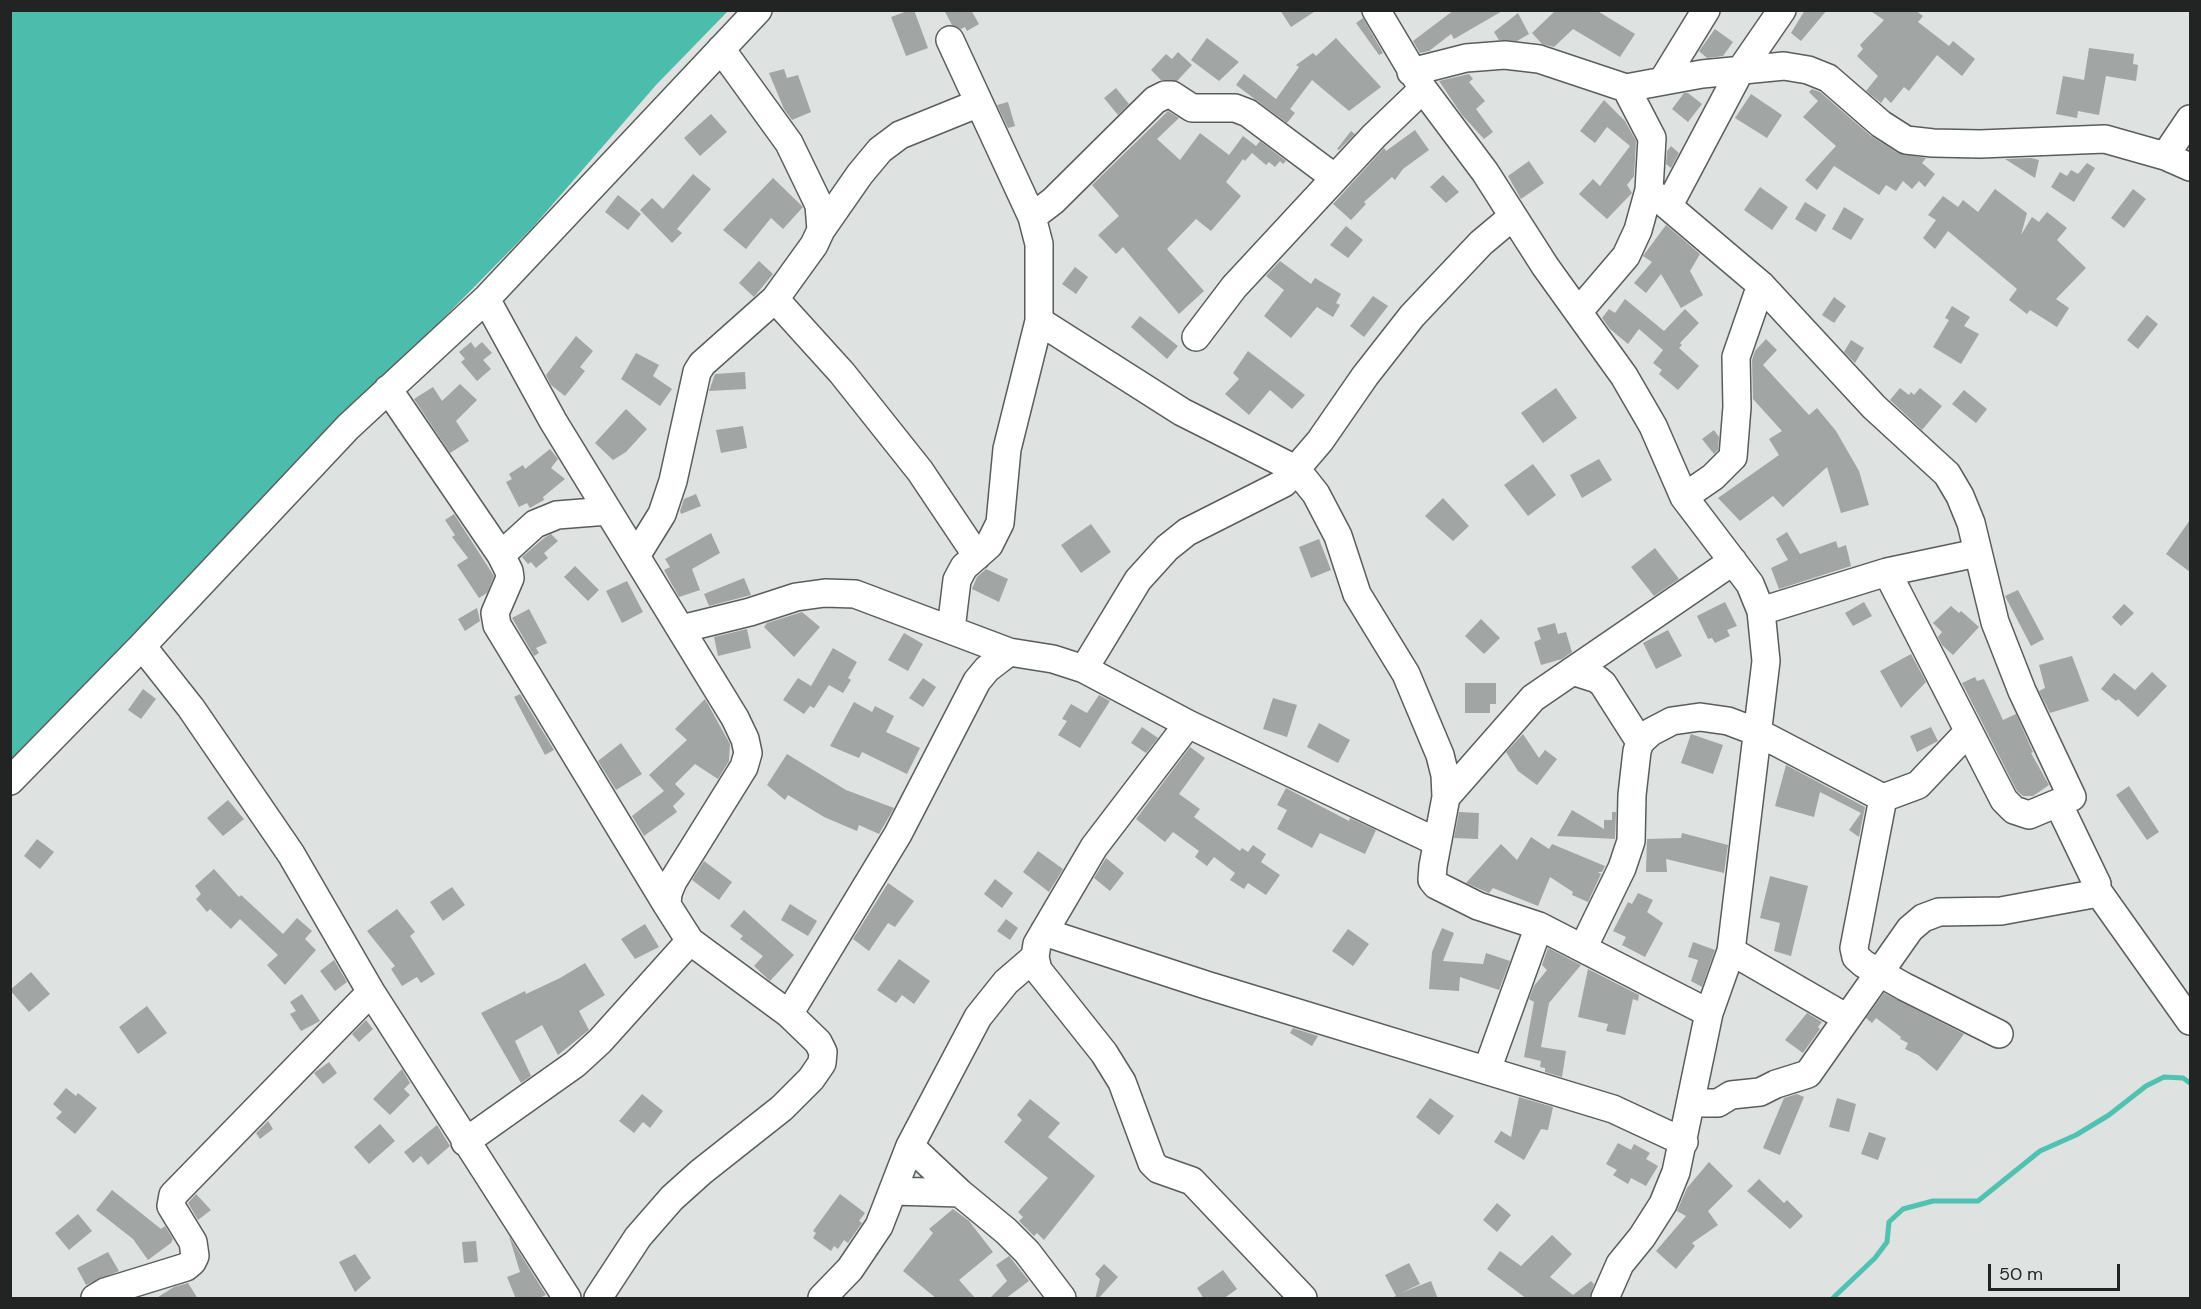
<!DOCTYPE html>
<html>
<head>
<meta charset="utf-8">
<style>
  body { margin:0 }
  #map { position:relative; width:2201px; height:1309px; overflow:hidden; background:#dee2e1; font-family:"DM Sans",sans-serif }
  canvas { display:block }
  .frame { position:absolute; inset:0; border:12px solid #222323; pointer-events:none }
  .scale { position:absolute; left:1988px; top:1264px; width:132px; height:27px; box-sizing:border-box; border:3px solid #222323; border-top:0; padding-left:8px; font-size:18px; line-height:21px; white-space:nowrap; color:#222323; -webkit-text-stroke:4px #dee2e1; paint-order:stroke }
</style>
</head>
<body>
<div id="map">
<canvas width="2201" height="1309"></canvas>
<div class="frame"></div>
<div class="scale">50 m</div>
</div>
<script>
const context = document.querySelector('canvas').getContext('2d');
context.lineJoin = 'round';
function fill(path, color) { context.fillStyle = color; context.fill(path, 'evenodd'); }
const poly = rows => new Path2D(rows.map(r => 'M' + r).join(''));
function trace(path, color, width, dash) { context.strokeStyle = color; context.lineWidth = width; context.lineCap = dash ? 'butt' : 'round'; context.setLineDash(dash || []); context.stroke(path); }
fill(poly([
  [11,11,728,11,656,85,533,227,11,759]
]), '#4cbdad');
trace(poly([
  [1833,1298,1875,1258,1887,1242,1889,1222,1903,1209,1933,1201,1978,1201,2040,1151,2076,1135,2109,1115,2146,1086,2164,1077,2183,1078,2190,1083]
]), '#51c1b1', 5);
fill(poly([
  [910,10,914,10,928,48,906,56,891,17],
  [944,10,971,10,979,24,967,31,965,27,961,29,952,25],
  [1280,10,1317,10,1291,27],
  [1454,10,1504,10,1454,39,1451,34,1429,51,1420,53,1413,41],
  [1556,10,1596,10,1635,34,1620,57,1573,29,1554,47,1542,44,1532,33],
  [1805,10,1827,10,1801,41,1791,33],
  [1869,10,1915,10,1923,16,1918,22,1949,46,1953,41,1975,59,1962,76,1937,55,1909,91,1904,87,1891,103,1885,97,1881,103,1866,91,1878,76,1857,56,1863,49,1860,45,1884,20],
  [1518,13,1529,34,1517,41,1499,40,1494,32],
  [1363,18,1383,53,1379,55,1356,23],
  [1715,29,1733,42,1723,56,1707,58,1699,51],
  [1207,38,1239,62,1219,81,1191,60],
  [1336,38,1381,87,1349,111,1312,80,1290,109,1295,113,1287,123,1236,85,1244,74,1276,99,1299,67,1296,65,1313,53,1316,56],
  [2089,48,2134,54,2133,64,2138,65,2136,81,2106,76,2099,115,2078,111,2077,118,2056,114,2063,76,2084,80],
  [1178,52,1192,65,1177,81,1161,80,1151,70,1166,54,1172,59],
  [784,69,787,78,798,75,811,112,792,120,784,109,769,73],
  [1469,74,1473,79,1469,82,1485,101,1476,109,1493,132,1484,139,1462,115,1439,81],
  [1116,88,1129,104,1118,115,1104,98],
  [1812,89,1820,92,1871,136,1898,153,1926,158,1922,163,1935,174,1925,187,1919,181,1912,189,1903,181,1896,191,1886,185,1879,195,1834,166,1817,190,1805,180,1836,146,1803,117,1818,101,1809,92],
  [1684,93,1688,93,1702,104,1688,122,1672,109],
  [1751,94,1782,115,1767,138,1735,118],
  [1604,100,1625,121,1636,141,1634,176,1627,185,1632,193,1607,219,1579,194,1593,179,1600,186,1630,146,1607,127,1595,143,1580,131],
  [1008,102,1015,126,1008,128,997,105],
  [1168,111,1179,118,1157,139,1180,160,1200,133,1229,155,1243,136,1256,146,1260,141,1286,161,1283,164,1280,161,1275,167,1269,162,1266,165,1252,153,1245,161,1243,159,1226,182,1241,196,1211,231,1196,219,1167,249,1204,291,1179,314,1123,247,1116,254,1098,235,1119,216,1092,185],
  [711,114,727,132,700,156,684,138],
  [1415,130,1429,150,1403,169,1395,180,1392,177,1364,202,1366,204,1351,220,1333,204,1384,148,1386,151],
  [1351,131,1355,134,1339,150,1337,149],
  [1671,146,1679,153,1671,168,1666,164,1667,151],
  [2031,158,2039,160,2035,178,2005,159],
  [1529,161,1544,183,1521,199,1508,176],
  [2087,163,2095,168,2074,202,2051,187,2060,172,2067,176,2071,170,2078,174],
  [693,174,711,189,677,229,682,233,672,243,640,210,652,198,663,209],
  [1443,175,1459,192,1446,203,1430,187],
  [773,178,803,207,783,229,771,218,746,249,723,230],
  [1760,187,1788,207,1772,230,1744,210],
  [1995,189,2027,213,2021,235,2032,217,2039,222,2047,212,2067,228,2057,240,2086,268,2056,299,2069,308,2057,327,2030,310,2027,314,2009,300,2017,289,1948,231,1935,249,1923,238,1936,220,1928,215,1943,196,1958,207,1963,200,1978,212],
  [2133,189,2146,199,2124,228,2111,218],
  [618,195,641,214,628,230,605,212],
  [1805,202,1826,215,1816,232,1795,219],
  [1844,207,1864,219,1851,240,1832,229],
  [1666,225,1700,254,1690,271,1703,295,1681,308,1661,274,1646,293,1634,283,1652,262,1643,256],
  [1346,226,1363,240,1348,258,1330,245],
  [759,261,773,274,754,297,739,283],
  [1280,261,1311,284,1315,278,1341,294,1336,303,1340,305,1333,317,1317,307,1291,338,1264,316,1284,290,1266,276],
  [1075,267,1088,277,1076,294,1062,284],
  [1373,296,1388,306,1364,337,1350,326],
  [1834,297,1846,306,1834,323,1822,315],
  [1625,299,1664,331,1685,309,1699,323,1680,343,1682,345,1679,348,1699,366,1678,390,1659,374,1662,370,1653,363,1663,350,1639,329,1628,344,1610,329,1602,318,1609,309,1615,313],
  [1952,306,1970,317,1964,326,1979,334,1961,364,1933,347,1949,320,1945,318],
  [2147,315,2158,324,2138,349,2127,340],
  [1140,316,1178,346,1167,359,1131,327],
  [576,336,593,351,580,367,585,371,565,396,551,385,546,375],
  [1766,339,1777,350,1763,365,1809,415,1817,408,1836,431,1859,471,1869,505,1841,513,1827,467,1783,507,1773,496,1740,521,1718,498,1779,455,1769,439,1782,431,1753,399,1752,360,1755,351],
  [1851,340,1864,348,1855,363,1844,352],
  [471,342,475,348,482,342,492,353,483,360,491,369,477,381,461,362,465,359,459,352],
  [1248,351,1305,395,1292,409,1270,390,1249,415,1225,394,1239,379,1233,373],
  [636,353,659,365,653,376,672,389,660,406,621,379],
  [745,372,746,389,709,391,715,374],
  [460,384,477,400,456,421,469,441,450,453,414,399,433,387,442,401],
  [1556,388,1577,418,1543,443,1521,413],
  [1900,388,1909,395,1911,392,1914,395,1920,388,1942,406,1922,430,1890,400],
  [1964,390,1987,409,1976,423,1952,404],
  [626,409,647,429,626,452,613,460,595,443],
  [743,426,747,448,721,453,716,430],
  [1714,430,1719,437,1718,450,1714,454,1702,439],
  [550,449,558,459,551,468,565,479,543,497,544,500,530,508,527,503,519,507,506,482,512,479,509,474,523,465,525,469],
  [1599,459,1612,480,1582,498,1570,475],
  [1533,464,1556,495,1528,516,1504,485],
  [696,494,701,506,681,514,680,511,684,499],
  [1443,498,1469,526,1453,541,1425,516],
  [454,514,494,576,487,593,479,598,457,565,468,558,452,537,455,535,445,520],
  [2190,520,2190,572,2166,554],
  [1091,524,1111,552,1081,573,1061,545],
  [1787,532,1800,554,1836,541,1838,548,1846,545,1851,566,1779,589,1771,568,1788,560,1776,539],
  [711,533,720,553,692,569,700,590,679,597,664,570,670,567,665,559],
  [551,534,558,541,544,553,548,558,536,568,531,562,528,564,522,557,544,538],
  [1319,539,1331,570,1311,578,1299,547],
  [1655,548,1679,579,1654,596,1631,567],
  [575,566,599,590,588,601,564,577],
  [986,569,1008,579,999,602,972,589,977,577],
  [744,578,751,595,709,606,704,594],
  [627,581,643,612,622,623,606,591],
  [2018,590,2044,639,2031,646,2005,596],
  [1725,602,1737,626,1727,630,1730,636,1715,643,1712,638,1708,639,1697,616],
  [1864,602,1872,616,1853,626,1845,613],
  [2124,604,2134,613,2121,626,2112,617],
  [1951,606,1959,613,1961,611,1979,627,1953,655,1942,645,1938,637,1942,632,1933,623],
  [477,608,480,621,465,631,458,619],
  [529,609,547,643,536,648,539,653,534,656,512,618],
  [802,612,820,627,794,657,764,627,767,623],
  [1481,619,1500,638,1484,654,1465,636],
  [1555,623,1558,634,1566,632,1572,652,1562,659,1541,665,1534,642,1541,639,1537,628],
  [747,629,751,648,718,656,714,637],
  [1668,630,1682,656,1656,669,1643,643],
  [904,633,923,644,908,671,888,660],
  [833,648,857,662,848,678,851,680,843,693,829,685,814,708,810,706,804,714,783,700,798,678,811,686],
  [1911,654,1926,682,1901,708,1880,671],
  [2072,656,2089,701,2050,713,2039,691,2045,688,2039,665],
  [2152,672,2167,686,2138,717,2118,699,2116,701,2101,689,2114,673,2135,690],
  [1975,677,1977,681,1984,679,2003,720,2016,714,2033,752,2031,753,2049,785,2033,796,2023,796,2017,791,1962,683],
  [923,678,936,687,923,707,909,698],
  [1465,683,1496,683,1496,704,1490,704,1490,713,1465,713],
  [143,689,156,699,141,719,128,710],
  [520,694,554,750,545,755,514,697],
  [1099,695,1110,701,1080,748,1058,735,1067,721,1062,719,1071,704,1087,713],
  [1273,698,1297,705,1287,737,1263,729],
  [705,699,730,744,729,761,718,779,695,764,675,784,685,794,673,806,677,812,644,836,632,816,664,791,649,775,687,740,675,729],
  [854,702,872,712,875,706,894,716,886,732,920,748,907,774,862,752,859,758,830,746],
  [1319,723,1350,740,1338,763,1307,747],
  [1142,727,1158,738,1146,753,1131,743],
  [1931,727,1938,741,1917,752,1910,736],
  [1523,734,1539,758,1545,750,1557,759,1537,785,1518,771,1506,752],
  [1691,734,1723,745,1713,774,1681,763],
  [621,743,642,774,616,790,598,761],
  [1190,747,1205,758,1179,794,1200,809,1194,817,1240,851,1242,848,1248,852,1253,845,1266,854,1261,862,1280,875,1266,895,1248,883,1244,889,1230,880,1235,873,1214,857,1207,866,1195,857,1199,851,1173,832,1165,842,1136,819],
  [787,754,846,790,894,808,879,834,859,825,857,831,824,817,788,795,785,800,767,785],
  [1786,765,1865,807,1859,837,1849,830,1861,813,1820,792,1814,817,1775,806],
  [2129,786,2159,832,2147,840,2116,795],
  [1286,788,1349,821,1350,818,1376,830,1365,854,1320,833,1312,848,1277,829,1287,810,1277,805],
  [228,800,244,819,223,836,207,818],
  [1572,810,1604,829,1604,820,1612,820,1612,812,1616,812,1615,839,1557,836],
  [1459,812,1479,813,1478,839,1454,838],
  [1682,833,1728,845,1724,873,1666,859,1667,872,1646,872,1647,839,1681,838],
  [1531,837,1549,849,1552,844,1605,866,1602,872,1598,872,1601,874,1588,902,1572,895,1573,892,1550,877,1538,906,1493,888,1489,893,1466,883,1501,844,1517,860],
  [37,839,54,852,40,869,24,856],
  [1038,851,1063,869,1049,892,1023,872],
  [1106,858,1124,873,1110,891,1094,878],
  [704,861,732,882,719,900,692,880],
  [214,869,239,897,241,895,283,934,297,918,312,931,305,939,316,950,285,985,267,965,278,955,240,919,231,929,210,909,207,912,196,899,201,894,195,886],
  [1770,876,1808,886,1791,956,1774,951,1780,923,1760,918],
  [995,879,1013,893,1002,908,984,894],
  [888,883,914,901,895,927,888,923,869,951,853,939],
  [452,887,465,905,443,921,430,902],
  [1638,893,1653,900,1647,912,1663,923,1645,957,1622,945,1626,937,1613,931,1628,902,1632,904],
  [790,904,817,921,808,936,781,920],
  [397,909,415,932,410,936,435,974,421,983,417,977,402,986,391,969,395,966,367,931],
  [744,910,794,955,770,981,754,966,763,956,740,939,743,936,730,926],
  [1006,919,1018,928,1010,940,997,931],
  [645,924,659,947,635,959,621,939],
  [1442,928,1454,933,1443,961,1483,964,1486,953,1510,961,1499,990,1460,977,1459,991,1429,989,1432,952],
  [1348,929,1369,944,1353,966,1332,951],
  [1693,942,1715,950,1702,987,1691,981,1698,960,1688,957],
  [1548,948,1581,965,1549,1003,1541,1047,1566,1051,1562,1077,1545,1072,1545,1068,1540,1067,1541,1061,1524,1057,1534,1002,1529,999,1534,986,1547,970,1542,965],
  [899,959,930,981,914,1004,902,995,896,1003,877,990],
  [334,960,347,982,335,991,320,971],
  [585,963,605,995,579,1011,589,1030,558,1055,542,1025,515,1041,531,1076,521,1083,481,1013,525,991,526,994,560,978],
  [1588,969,1639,995,1638,1001,1633,999,1625,1035,1606,1031,1608,1024,1578,1017],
  [31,972,50,994,29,1012,10,990],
  [1884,993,1964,1034,1937,1071,1918,1055,1905,1049,1908,1043,1900,1039,1901,1037,1876,1018,1872,1023,1866,1018],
  [302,994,320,1021,301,1031,290,1014,296,1011,290,1002],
  [147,1006,167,1033,138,1054,119,1027],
  [1807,1013,1822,1022,1818,1027,1820,1029,1803,1053,1785,1040],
  [366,1020,373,1029,359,1042,352,1034],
  [1293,1028,1318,1036,1312,1046,1290,1033],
  [329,1062,337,1073,323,1084,314,1073],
  [402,1069,410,1083,404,1089,410,1095,390,1115,373,1099],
  [66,1088,76,1096,78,1093,97,1108,75,1134,56,1118,62,1112,53,1104],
  [642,1094,663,1111,650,1128,643,1122,634,1133,619,1121],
  [1797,1094,1804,1097,1780,1155,1763,1148,1784,1098],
  [1519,1097,1553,1107,1548,1130,1541,1129,1524,1160,1494,1142,1501,1131,1511,1137],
  [1430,1098,1454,1116,1439,1135,1416,1117],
  [1837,1098,1856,1104,1849,1132,1829,1127],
  [1030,1099,1060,1123,1048,1137,1095,1176,1044,1240,1037,1233,1034,1236,1019,1221,1023,1217,1018,1212,1048,1178,1004,1142,1022,1120,1017,1115],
  [268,1121,273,1129,260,1139,256,1133],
  [380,1124,395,1141,369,1164,354,1147],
  [437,1125,450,1146,428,1165,421,1156,413,1163,404,1152],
  [1869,1132,1886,1138,1878,1160,1861,1154],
  [1618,1143,1631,1150,1634,1144,1650,1153,1646,1159,1658,1166,1646,1186,1631,1178,1628,1184,1613,1175,1617,1170,1606,1164],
  [1709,1162,1733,1186,1708,1211,1718,1225,1692,1243,1695,1246,1676,1269,1656,1251,1686,1216,1677,1211,1687,1188],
  [1759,1179,1784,1203,1787,1200,1803,1216,1790,1229,1747,1191],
  [112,1190,161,1229,165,1226,173,1239,171,1243,148,1260,133,1239,96,1210],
  [196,1194,211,1210,198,1220,188,1203],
  [840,1194,865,1213,859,1221,862,1223,848,1243,844,1240,838,1249,834,1246,831,1251,813,1238,816,1233,813,1231],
  [1497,1203,1511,1215,1497,1232,1483,1220],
  [953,1209,969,1221,993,1252,959,1280,976,1299,937,1299,903,1271,933,1233,929,1229],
  [78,1214,92,1231,69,1250,55,1233],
  [1552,1235,1572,1254,1550,1277,1573,1295,1591,1281,1594,1284,1589,1299,1527,1299,1487,1269,1500,1251,1521,1266],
  [509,1236,546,1295,537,1299,516,1299,507,1277,520,1272],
  [476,1241,478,1262,464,1263,462,1242],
  [108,1252,119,1271,86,1285,77,1268],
  [355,1254,371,1278,355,1292,339,1262],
  [1009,1256,1029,1281,1005,1299,989,1299,1007,1281,996,1265],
  [1409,1263,1420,1284,1401,1293,1431,1281,1438,1299,1390,1299,1396,1296,1385,1275],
  [1104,1264,1118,1277,1098,1299,1095,1299,1100,1279,1095,1274],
  [1223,1270,1237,1289,1223,1299,1204,1299,1197,1288],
  [188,1283,198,1299,155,1299,174,1287]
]), '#a1a5a4');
const minor = poly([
  [1376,10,1423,89,1485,172,1545,266,1624,376,1653,426,1684,497,1750,584,1761,611,1766,661,1731,951,1709,1013,1676,1172,1663,1204,1642,1237,1620,1264,1605,1298],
  [950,40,1032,217,1039,244,1039,321,1007,449,1000,523,989,545,964,567,957,580,951,629],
  [1411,72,1466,58,1505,55,1539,59,1626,88,1702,74,1784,66,1808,70,1828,78,1881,124,1906,140,1933,143,1980,144,2105,139,2165,156,2190,167],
  [1663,80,1706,10],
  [2165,156,2190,119],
  [1649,190,1761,285,1874,407,1947,474,1960,496,1971,523,1995,622,2022,691,2072,797,2029,815,2014,810,2004,800,1887,572],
  [1669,205,1740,71,1782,10],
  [1032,217,1053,201,1155,100,1165,95,1172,95,1192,108,1235,108,1248,113,1335,178],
  [821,230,860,174,880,150,900,135,979,103],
  [486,299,553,421,735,718,745,739,748,753,744,767,673,881,668,893,667,905,690,941,789,1014,818,1042,823,1052,822,1063,811,1079,782,1108,701,1172,672,1198,638,1237,598,1298],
  [775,299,842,373,920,471,977,556],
  [1579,311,1626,256,1638,230,1649,190,1652,138,1626,88],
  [1039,321,1182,412,1297,470,1316,494,1338,536,1357,594,1406,674,1440,755,1445,775,1446,797,1433,866,1432,880,1436,885,1478,906,1539,926,1709,1013],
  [1196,337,1234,287,1374,136,1423,89],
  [388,389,501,555,509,571,510,578,495,613,497,625,667,905],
  [1684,497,1713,477,1733,457,1737,407,1736,357,1761,285],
  [501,555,535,524,557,515,608,511],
  [636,556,662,514,673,481,697,372,702,364,775,299,814,245,821,230,819,205,789,143,721,49],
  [1761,611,1887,572,1977,553],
  [681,629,750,612,796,597,825,593,855,594,1009,652,1053,659,1084,669,1188,724,1437,842],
  [142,646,191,708,291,854,371,992,567,1298],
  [1084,669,1138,580,1167,548,1187,532,1284,483,1320,441,1365,376,1412,316,1481,243,1512,217],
  [1572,671,1597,679,1603,684,1640,742],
  [1188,724,1094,847,1037,944,1035,957,1038,970,1104,1053,1122,1082,1152,1163,1158,1169,1192,1181,1303,1298],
  [10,781,142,646,348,427,486,299,758,10],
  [1446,797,1533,698,1733,561],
  [1883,798,1854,948,1856,957,1864,964,1905,987,1999,1034],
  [2097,890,2190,1021],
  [1044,932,1206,985,1613,1109,1684,1142],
  [1583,948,1622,868,1631,841,1632,795,1637,751,1640,742,1651,732,1672,721,1700,717,1728,721,1757,732,1883,798,1918,785,1968,732],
  [1731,951,1847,1018],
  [789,1014,898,834,977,681,987,669,1009,652],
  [1487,1070,1539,926],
  [1692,1103,1718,1103,1731,1095,1760,1092,1776,1084,1808,1074,1910,929,1923,918,1939,912,2001,911,2093,894,2097,890,2097,884,2058,803],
  [465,1142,575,1064,600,1041,690,941],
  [910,1146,960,1193,1006,1231,1027,1252,1062,1298],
  [895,1191,960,1193],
  [95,1298,105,1292,186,1267,192,1262,195,1256,193,1242,171,1206,173,1195,371,992],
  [822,1298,850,1269,879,1226,910,1146,978,1017,1006,982,1035,957]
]);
trace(minor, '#595d5c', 30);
trace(minor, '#fff', 27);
</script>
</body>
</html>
